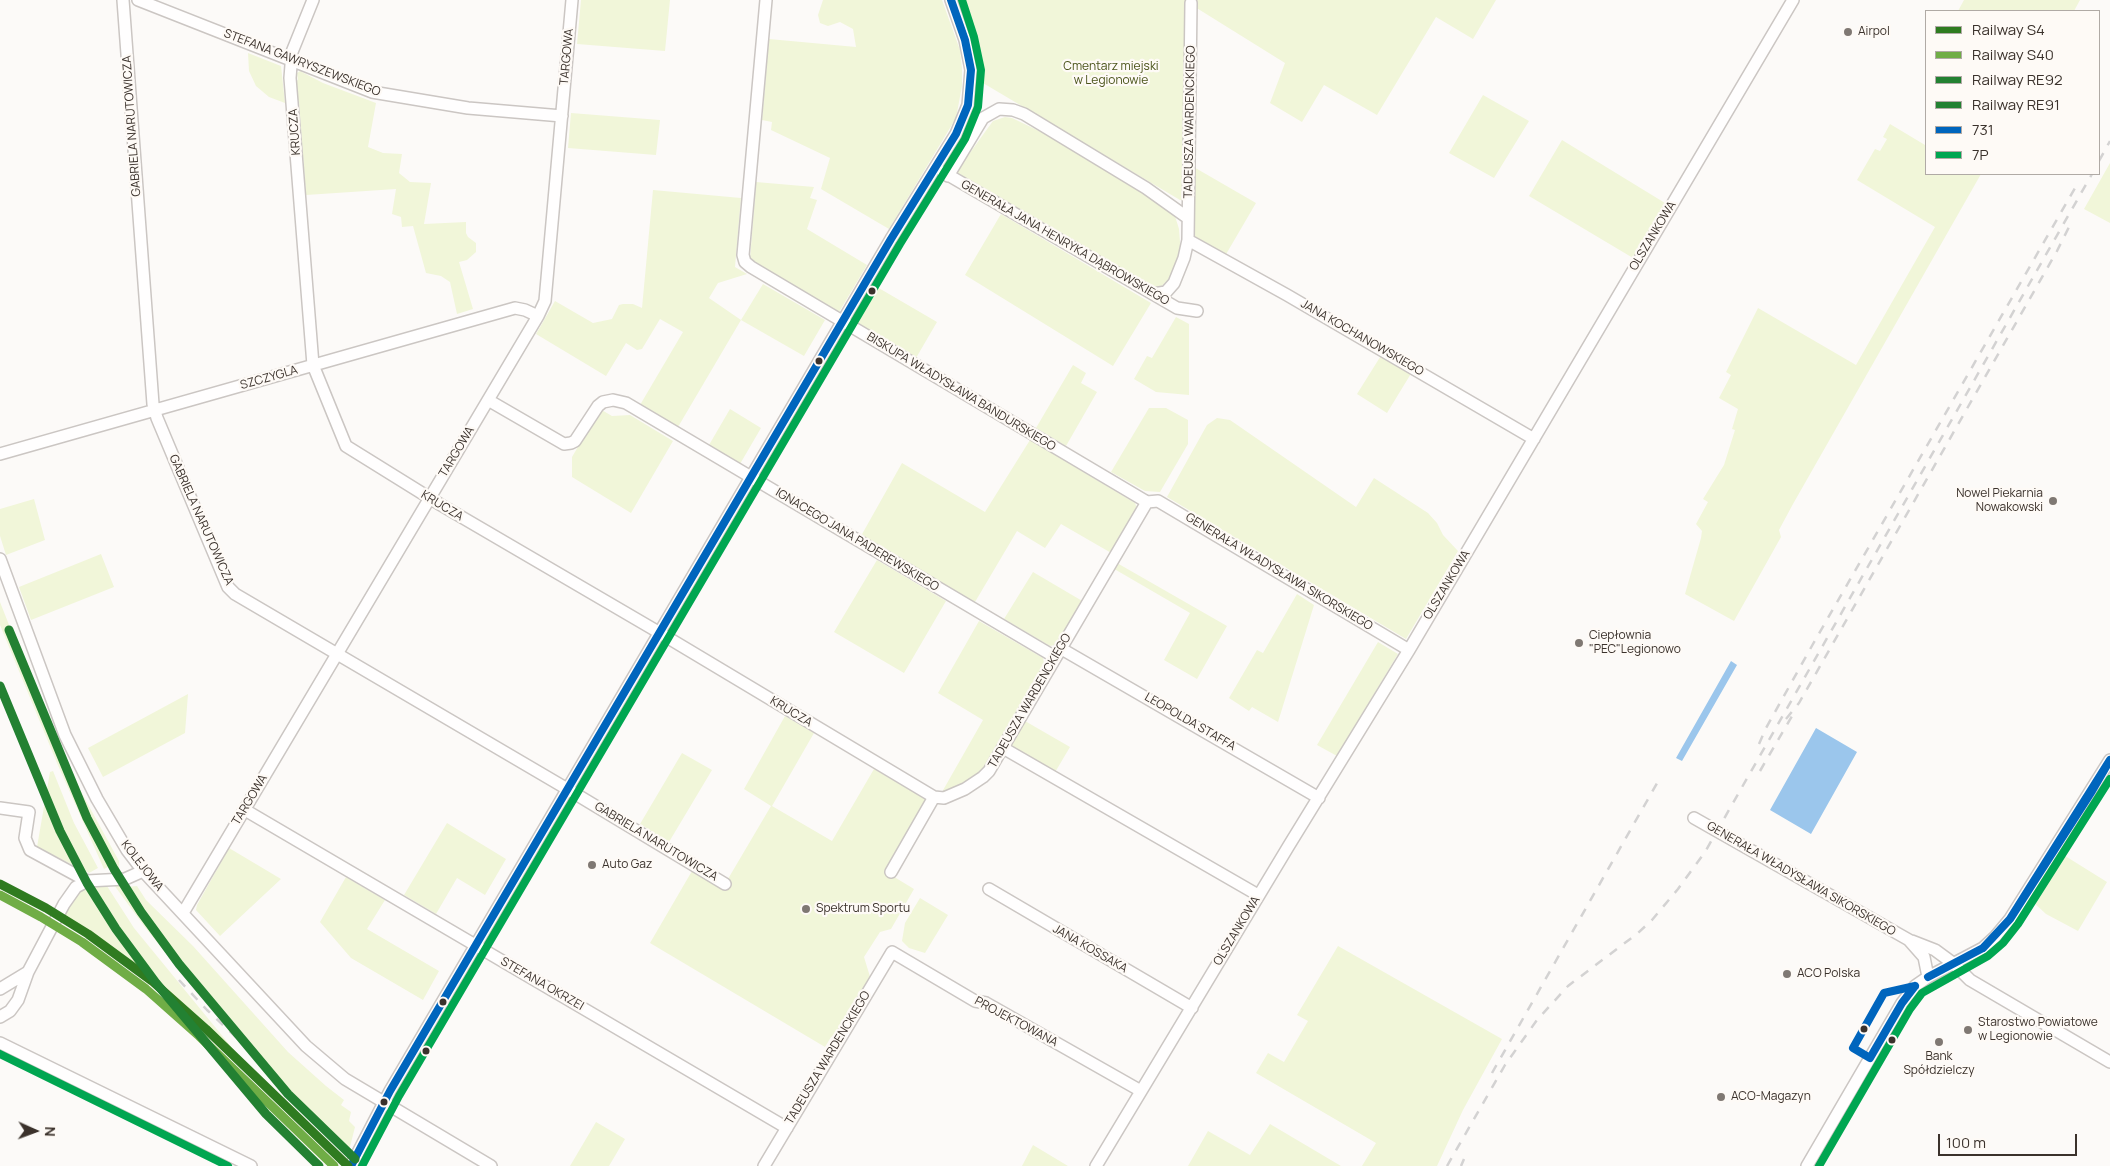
<!DOCTYPE html>
<html>
<head>
<meta charset="utf-8">
<style>
  body { margin:0 }
  #map { position:relative; width:2110px; height:1166px; overflow:hidden; background:#fcfaf8; font-family:Manrope,sans-serif }
  canvas { display:block }
  .legend { position:absolute; left:1925px; top:10px; width:175px; height:165px; box-sizing:border-box; background:#fefaf6; border:1px solid #b0aaa5; margin:0; padding:6px 9px; list-style:none; font-size:15px; color:#3b322c }
  .legend li { display:flex; align-items:center; gap:10px; height:25px }
  .legend b { width:25px; border:1px solid #b0aaa5 }
  .north { position:absolute; left:10px; top:1106px; width:50px; height:50px; -webkit-text-stroke:4px #fefaf6; paint-order:stroke; rotate:92deg; font-size:14px; font-weight:700; line-height:20px; text-align:center; color:#3b322c }
  .north::after { content:''; display:block; margin:auto; width:18px; height:22px; background:#3b322c; clip-path:polygon(50% 0,100% 100%,50% 72%,0 100%) }
  .scale { position:absolute; left:1938px; top:1134px; width:139px; height:22px; box-sizing:border-box; border:2px solid #3b322c; border-top:0; padding-left:6px; font-size:15px; line-height:18px; white-space:nowrap; color:#3b322c; -webkit-text-stroke:4px #fefaf6; paint-order:stroke }
</style>
</head>
<body>
<div id="map">
<canvas width="2110" height="1166"></canvas>
<ul class="legend">
<li><b style="height:6px;background:#2f7b20"></b>Railway S4</li>
<li><b style="height:6px;background:#70ad46"></b>Railway S40</li>
<li><b style="height:6px;background:#238132"></b>Railway RE92</li>
<li><b style="height:6px;background:#238132"></b>Railway RE91</li>
<li><b style="height:6px;background:#0065bd"></b>731</li>
<li><b style="height:6px;background:#00a651"></b>7P</li>
</ul>
<div class="north">N</div>
<div class="scale">100 m</div>
</div>
<script>
const context = document.querySelector('canvas').getContext('2d');
context.lineJoin = 'round';
function fill(path, color) { context.fillStyle = color; context.fill(path, 'evenodd'); }
const poly = rows => new Path2D(rows.map(r => 'M' + r).join(''));
function trace(path, color, width, dash) { context.strokeStyle = color; context.lineWidth = width; context.lineCap = dash ? 'butt' : 'round'; context.setLineDash(dash || []); context.stroke(path); }
function drawText(font, color, halo, rows, align = 'center') {
  context.font = font + ' Manrope,sans-serif'; context.lineWidth = 4.5; context.setLineDash([]); context.textBaseline = 'middle'; context.strokeStyle = halo; context.fillStyle = color; for (const [text, x, y, turn = 0] of rows) {
    context.save(); context.translate(x, y); context.rotate((+turn || 0) * Math.PI / 180); context.textAlign = isNaN(turn) ? turn : align; if (halo) context.strokeText(text, 0, 0); context.fillText(text, 0, 0); context.restore();
  }
}
fill(poly([
  [581,0,670,0,665,51,577,44],
  [823,0,942,0,960,50,962,68,962,86,956,118,889,229,821,189,830,158,771,130,772,122,762,120,769,39,856,47,853,29,840,22,828,26,820,23,818,15],
  [960,0,1187,0,1185,200,1180,200,983,83,982,64],
  [1194,0,1496,0,1473,39,1436,17,1377,115,1324,85,1302,122,1270,103,1285,63,1195,7],
  [1964,0,2080,0,2074,11,1958,11],
  [248,53,281,66,285,103,269,97,256,86,249,71],
  [300,71,323,83,376,103,368,147,383,153,402,154,399,173,410,182,431,183,424,224,466,222,466,233,468,237,476,243,476,252,467,260,459,262,473,309,457,314,450,282,441,276,426,273,413,226,402,227,401,217,392,214,396,189,306,195,299,102,296,101,295,81,298,80,297,73],
  [1483,95,1529,121,1494,178,1449,153],
  [571,113,660,120,656,155,568,148],
  [1005,117,1012,118,1058,140,1168,208,1175,216,1179,229,1181,255,1172,275,1158,290,956,172,993,121],
  [1890,124,1925,145,1926,143,1926,174,1981,174,1793,504,1779,530,1781,537,1734,621,1685,594,1701,538,1702,531,1696,524,1708,502,1703,499,1724,465,1735,430,1732,429,1738,409,1719,398,1731,375,1726,372,1758,308,1856,365,1935,227,1857,180,1875,149,1880,151,1887,139,1883,137],
  [1562,140,1665,203,1633,258,1529,196],
  [2110,163,2110,223,2084,209],
  [1192,166,1256,203,1225,256,1191,237],
  [756,182,814,187,810,198,817,200,807,229,867,265,839,312,750,259],
  [653,190,741,198,735,267,747,274,718,283,709,298,741,320,763,284,825,320,804,356,741,320,678,427,640,405,683,332,660,319,642,349,637,350,626,343,606,376,536,334,555,301,593,323,612,319,619,305,623,304,633,304,642,308],
  [1001,214,1151,303,1113,366,965,275],
  [877,287,937,322,916,358,858,323,857,321],
  [1176,317,1189,324,1189,395,1156,392,1134,379,1147,356,1152,358],
  [1382,354,1412,372,1387,413,1357,394],
  [1073,365,1086,373,1081,383,1097,392,1066,446,1036,428],
  [1149,408,1166,408,1188,420,1188,444,1160,492,1145,491,1111,472],
  [600,409,612,416,630,415,673,441,631,513,572,477,572,457],
  [730,409,761,428,740,464,709,445],
  [1217,418,1230,420,1356,507,1374,478,1428,513,1437,523,1443,535,1458,551,1406,639,1167,497,1207,425],
  [1030,440,1135,503,1138,511,1113,554,1061,524,1045,548,1017,531,975,602,861,536,902,463,985,512],
  [34,499,45,540,6,555,0,536,0,509],
  [101,554,114,587,31,620,19,587],
  [877,560,946,601,904,673,834,632],
  [1117,563,1227,626,1197,679,1164,660,1190,613,1116,570,1112,571],
  [1033,572,1084,602,1059,644,1050,646,1004,619],
  [1297,594,1314,605,1278,722,1252,707,1249,711,1229,698,1257,650,1263,653],
  [0,602,48,724,67,766,119,861,119,870,113,872,110,866,104,869,57,763,0,625],
  [979,621,1043,658,1045,668,983,774,951,791,942,792,983,720,938,693],
  [1378,642,1398,654,1337,756,1317,745],
  [188,694,185,733,103,777,88,748],
  [785,716,814,733,772,806,832,841,874,769,927,800,886,872,914,889,891,929,880,932,864,957,871,980,839,1034,831,1037,825,1047,650,943,692,871,722,889,725,884,771,806,744,789],
  [1025,721,1070,747,1054,774,1009,749],
  [682,753,712,770,669,842,640,824],
  [53,771,74,823,98,868,89,873,37,847,50,772],
  [447,823,506,859,485,895,457,878,436,914,404,895],
  [229,848,281,879,220,936,196,910,197,905],
  [2062,854,2107,882,2078,931,2046,914,2032,901],
  [346,877,385,900,367,929,439,971,423,1000,351,958,320,922],
  [125,884,127,887,137,886,146,900,193,946,288,1052,326,1086,344,1100,341,1105,351,1112,349,1121,355,1127,350,1147,347,1151,267,1072,271,1067,187,979,144,926,114,885],
  [91,886,107,886,134,928,238,1055,154,979,90,931,63,915,76,895,83,889],
  [920,898,948,915,925,953,909,948,902,941,905,923],
  [1338,946,1502,1039,1463,1110,1437,1166,1362,1166,1376,1143,1256,1073,1268,1053,1284,1062,1308,1021,1297,1015],
  [596,1122,625,1139,609,1166,570,1166],
  [1270,1124,1341,1166,1188,1166,1208,1131,1250,1155],
  [1033,1145,1068,1166,1022,1166]
]), '#f1f6d9');
fill(poly([
  [1731,661,1737,665,1682,761,1676,758],
  [1816,728,1857,752,1811,834,1770,810]
]), '#9bc6ec');
const minor = poly([
  [123,0,153,404,157,418,228,587,235,594,569,790,725,884],
  [138,0,372,92,468,108,562,116],
  [313,0,292,52,290,78,313,365,346,446,441,505,660,633,934,797],
  [766,0,743,255,745,262,751,267,1147,502],
  [943,172,1177,308,1197,311],
  [948,176,983,118,999,109,1013,110,1024,114,1146,188,1188,218],
  [1188,240,1287,295,1534,439],
  [1153,294,1166,292,1174,283,1184,258,1188,240,1191,3],
  [488,400,564,444,571,443,575,441,598,406,603,402,613,400,626,403,1055,657],
  [0,454,515,308,525,310,538,316],
  [1147,502,1158,501,1409,650],
  [0,559,65,735,97,799,127,850,143,871,306,1046,345,1079,491,1166],
  [1060,648,1319,798],
  [1003,748,1258,895],
  [0,808,29,812,25,838,30,850,87,881,125,879,143,871],
  [245,810,787,1128],
  [1694,818,1909,940,1924,957,1928,977],
  [891,872,934,797,944,798,965,789,983,777,989,771,1147,502],
  [989,889,1192,1008],
  [183,913,538,316,545,301,572,0],
  [1912,941,1935,950,1954,964,1970,980,2110,1062],
  [0,989,28,972],
  [0,1017,10,1011,18,1000,28,972,64,904,76,887,87,881],
  [0,1043,251,1166],
  [351,1166,390,1091,891,239,956,134,968,105,971,70,965,40,951,0],
  [764,1166,892,952,975,1001,986,1003,1141,1091],
  [1096,1166,1288,847,1409,650,1793,0],
  [1807,1166,1902,1003,1915,986,1928,977,1983,948,1995,937,2010,919,2110,760]
]);
trace(minor, '#cbc6c3', 14);
trace(minor, '#fffefe', 11);
trace(poly([
  [2099,161,2110,141],
  [1786,719,1799,703,2057,251,2070,225],
  [1759,744,1766,728,1813,644,2075,188],
  [1760,771,1792,716],
  [179,980,207,1010,268,1067],
  [1492,1073,1660,778],
  [1447,1166,1505,1065,1537,1020,1568,986,1638,933,1652,920,1678,889,1705,852,2092,174],
  [1461,1166,1464,1159]
]), '#d3d2d2', 2.5, [9, 9]);
trace(poly([
  [2110,760,2092,791,2010,919,2110,760],
  [1983,948,2010,919],
  [1928,977,1983,948],
  [1928,977,1983,948],
  [1915,986,1902,1003,1870,1058,1853,1048,1884,993,1915,986],
  [351,1166,390,1091,891,239,956,134,968,105,971,70,965,40,951,0]
]), '#0065bd', 8);
trace(poly([
  [0,1054,228,1166],
  [362,1166,399,1096,900,244,965,139,978,107,981,70,974,37,962,0],
  [1819,1166,1910,1009,1922,993,1988,956,2003,943,2018,924,2110,779]
]), '#00a651', 8);
trace(poly([
  [0,884,46,908,88,934,152,981,206,1029,348,1166]
]), '#2f7b20', 9);
trace(poly([
  [0,895,41,917,82,942,146,989,199,1036,334,1166]
]), '#70ad46', 9);
trace(poly([
  [9,630,87,818,114,869,141,912,179,964,288,1094,355,1159]
]), '#238132', 9);
trace(poly([
  [0,686,60,831,87,883,116,929,156,983,266,1114,319,1166]
]), '#238132', 9);
for (const [x, y, r, color] of [
  [1848,32,5,"#7f7873"],
  [872,291,4.5,"#3b322c"],
  [819,361,4.5,"#3b322c"],
  [2053,501,5,"#7f7873"],
  [1579,643,5,"#7f7873"],
  [592,865,5,"#7f7873"],
  [806,909,5,"#7f7873"],
  [1787,974,5,"#7f7873"],
  [443,1002,4.5,"#3b322c"],
  [1864,1029,4.5,"#3b322c"],
  [1968,1030,5,"#7f7873"],
  [1892,1040,4.5,"#3b322c"],
  [1939,1042,5,"#7f7873"],
  [426,1051,4.5,"#3b322c"],
  [1721,1097,5,"#7f7873"],
  [384,1102,4.5,"#3b322c"]
]) { const dot = new Path2D(); dot.arc(x, y, r, 0, 2 * Math.PI); context.fillStyle = color; context.fill(dot); trace(dot, '#fefaf6', 2); }
drawText('12px', '#3b322c', '#fefaf6', [
  ["Airpol",1858,32],
  ["Nowel Piekarnia",2043,494,"right"],
  ["Nowakowski",2043,508,"right"],
  ["Ciepłownia",1589,636],
  ["\"PEC\"Legionowo",1589,650],
  ["Auto Gaz",602,865],
  ["Spektrum Sportu",816,909],
  ["ACO Polska",1797,974],
  ["Starostwo Powiatowe",1978,1023],
  ["w Legionowie",1978,1037],
  ["Bank",1939,1057,"center"],
  ["Spółdzielczy",1939,1071,"center"],
  ["ACO-Magazyn",1731,1097]
], 'left');
drawText('12px', '#3b322c', '#fefaf6', [
  ["TARGOWA",567,57,-85],
  ["STEFANA GAWRYSZEWSKIEGO",302,63,21],
  ["TADEUSZA WARDENCKIEGO",1190,122,-89],
  ["GABRIELA NARUTOWICZA",132,126,-94],
  ["KRUCZA",295,132,-94],
  ["OLSZANKOWA",1653,236,-59],
  ["GENERAŁA JANA HENRYKA DĄBROWSKIEGO",1065,243,30],
  ["JANA KOCHANOWSKIEGO",1362,338,30],
  ["SZCZYGLA",269,378,-16],
  ["BISKUPA WŁADYSŁAWA BANDURSKIEGO",961,392,31],
  ["TARGOWA",457,452,-59],
  ["KRUCZA",442,506,31],
  ["GABRIELA NARUTOWICZA",201,520,66],
  ["IGNACEGO JANA PADEREWSKIEGO",857,540,31],
  ["GENERAŁA WŁADYSŁAWA SIKORSKIEGO",1279,572,31],
  ["OLSZANKOWA",1447,585,-59],
  ["TADEUSZA WARDENCKIEGO",1030,701,-60],
  ["KRUCZA",791,712,31],
  ["LEOPOLDA STAFFA",1190,722,30],
  ["TARGOWA",250,800,-59],
  ["GABRIELA NARUTOWICZA",656,842,31],
  ["KOLEJOWA",142,866,52],
  ["GENERAŁA WŁADYSŁAWA SIKORSKIEGO",1801,879,30],
  ["OLSZANKOWA",1237,931,-59],
  ["JANA KOSSAKA",1090,949,30],
  ["STEFANA OKRZEI",542,984,30],
  ["PROJEKTOWANA",1016,1022,28],
  ["TADEUSZA WARDENCKIEGO",828,1058,-59]
]);
drawText('12px', '#4b541b', '#fefaf6', [
  ["Cmentarz miejski",1111,67],
  ["w Legionowie",1111,81]
]);
</script>
</body>
</html>
